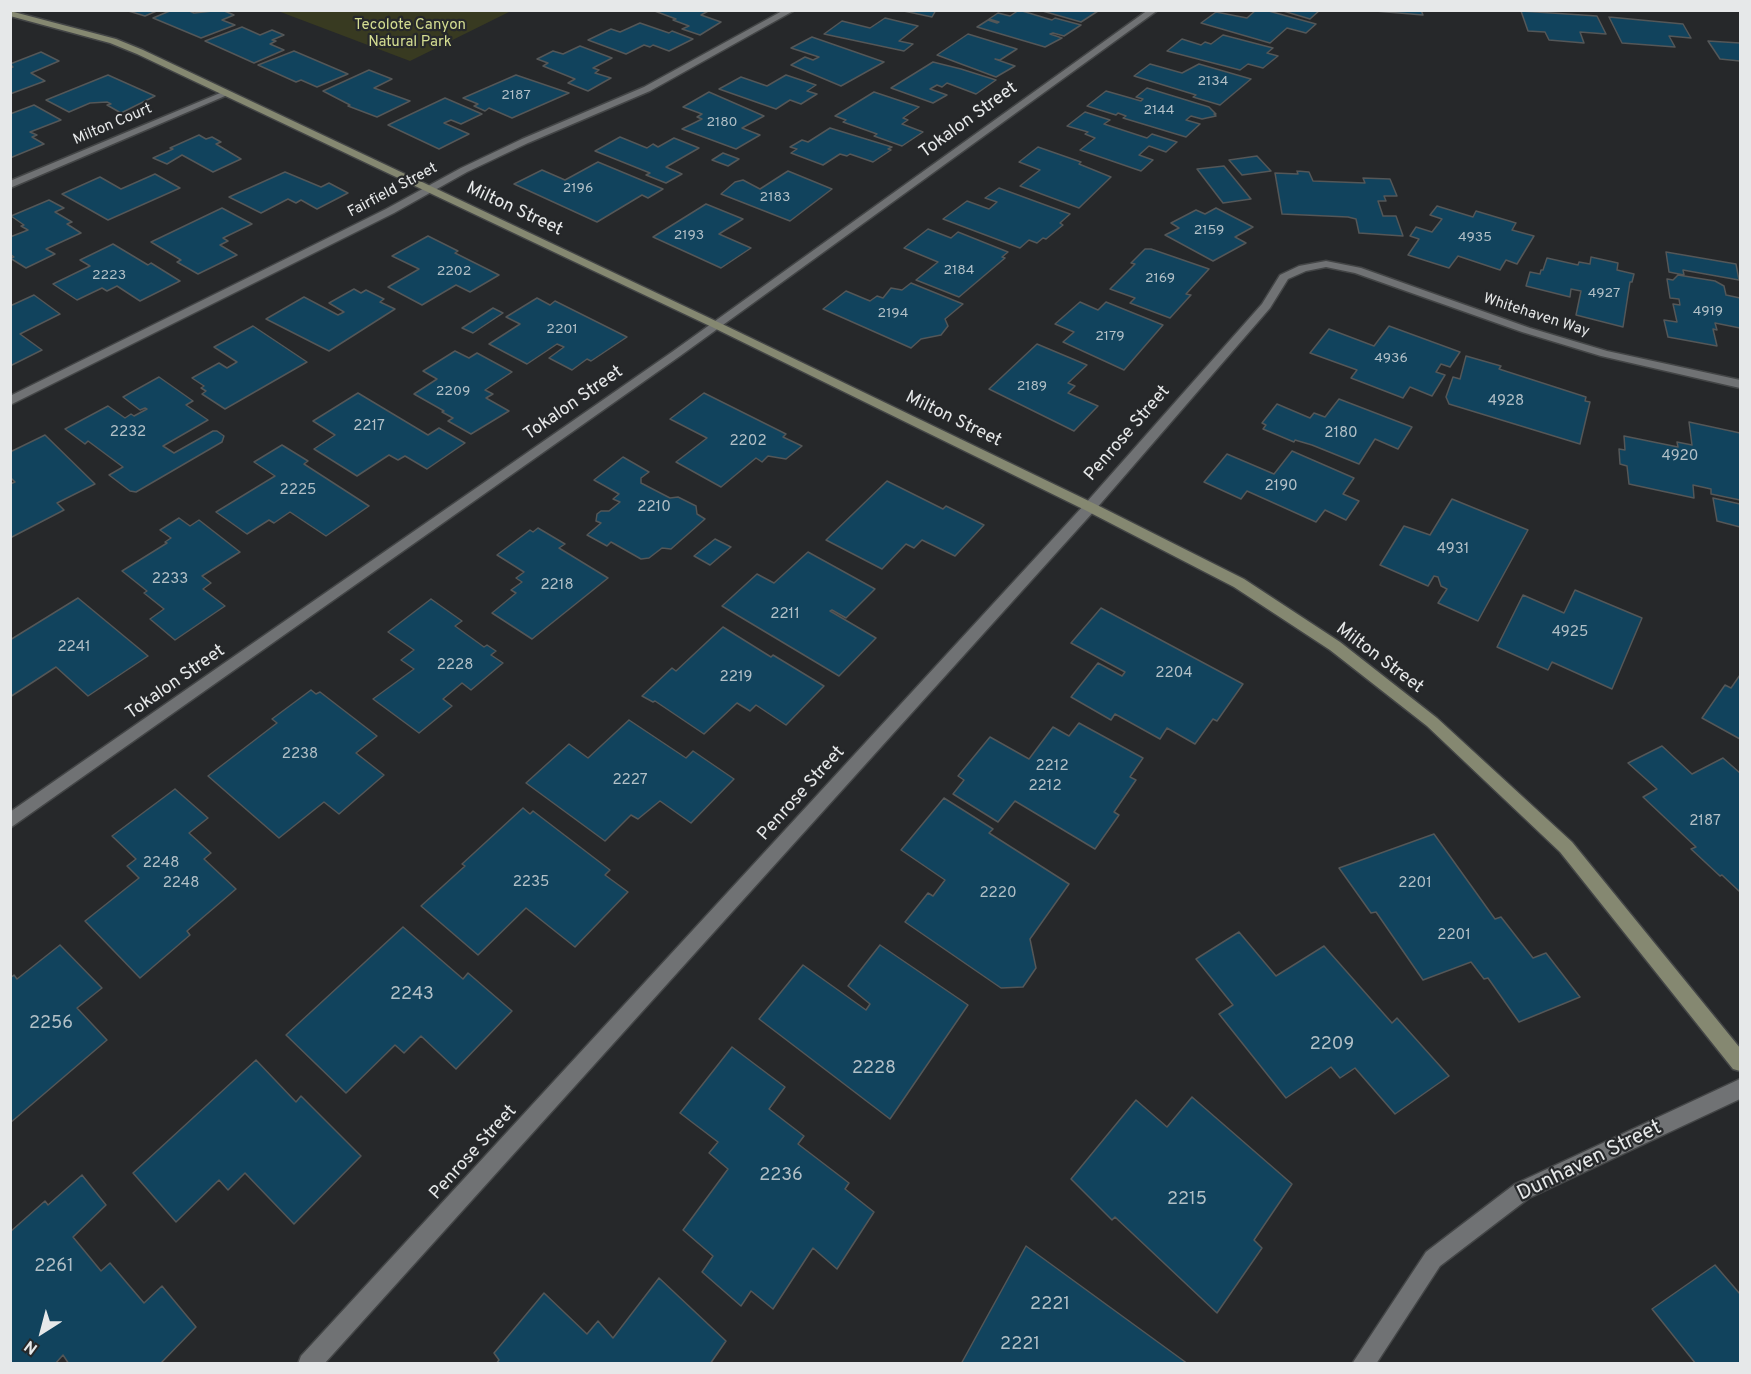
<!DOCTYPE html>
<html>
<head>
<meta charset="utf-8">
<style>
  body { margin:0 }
  #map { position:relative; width:1751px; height:1374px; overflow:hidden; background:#26282a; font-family:Overpass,sans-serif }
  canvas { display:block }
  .frame { position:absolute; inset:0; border:12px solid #e6e8e9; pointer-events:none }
  .north { position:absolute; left:12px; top:1302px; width:60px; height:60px; -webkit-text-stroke:4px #26282a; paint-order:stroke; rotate:216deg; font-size:16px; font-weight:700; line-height:24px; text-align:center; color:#e6e8e9 }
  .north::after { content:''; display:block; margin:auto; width:21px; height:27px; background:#e6e8e9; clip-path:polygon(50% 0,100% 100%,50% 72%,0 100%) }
</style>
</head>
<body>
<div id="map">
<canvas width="1751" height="1374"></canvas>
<div class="frame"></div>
<div class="north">N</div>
</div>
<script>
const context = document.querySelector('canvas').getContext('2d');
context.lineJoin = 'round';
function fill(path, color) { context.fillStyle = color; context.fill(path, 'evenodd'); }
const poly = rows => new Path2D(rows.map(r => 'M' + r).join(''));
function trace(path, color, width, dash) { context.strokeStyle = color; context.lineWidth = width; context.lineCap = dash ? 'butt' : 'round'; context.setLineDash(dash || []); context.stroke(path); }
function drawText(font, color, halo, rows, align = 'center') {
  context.font = font + ' Overpass,sans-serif'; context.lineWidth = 4.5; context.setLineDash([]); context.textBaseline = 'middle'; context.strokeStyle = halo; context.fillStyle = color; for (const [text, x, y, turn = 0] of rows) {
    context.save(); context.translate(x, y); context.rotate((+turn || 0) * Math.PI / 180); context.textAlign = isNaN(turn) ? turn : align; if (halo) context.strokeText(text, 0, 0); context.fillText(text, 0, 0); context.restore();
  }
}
fill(poly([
  [278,11,511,11,410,61]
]), '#383a21');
const building = poly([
  [125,10,159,10,145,16,125,10],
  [172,10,187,10,194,13,222,10,234,15,222,20,235,25,201,38,153,18,172,10],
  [652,10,710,10,701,15,721,22,700,35,682,29,689,26,673,20,676,19,652,10],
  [899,10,936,10,932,17,899,10],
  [1019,10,1052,20,1055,18,1081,25,1064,36,1053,33,1050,34,1062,38,1045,47,977,27,988,20,997,23,999,22,989,19,998,13,1010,16,1019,10],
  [1039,10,1098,10,1098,11,1081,22,1039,10],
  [1256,10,1265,10,1316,24,1306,33,1287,28,1270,43,1201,23,1216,12,1247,18,1256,10],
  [1280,10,1320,10,1310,19,1280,10],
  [1363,10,1421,10,1423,15,1363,10],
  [1521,11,1597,16,1606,34,1580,32,1584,43,1549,40,1545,32,1528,31,1521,11],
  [1609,17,1683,24,1691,38,1669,36,1675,47,1622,43,1609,17],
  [885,18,918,26,899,41,913,44,904,51,824,34,842,21,870,28,885,18],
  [640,23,669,33,672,31,693,39,669,51,653,45,650,47,644,45,626,54,588,40,611,29,620,32,640,23],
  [242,27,260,35,272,30,284,35,272,40,276,41,270,44,284,50,254,63,205,41,242,27],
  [968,34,1017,49,1000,60,995,59,1015,66,996,77,937,55,968,34],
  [1223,35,1273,48,1267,53,1278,56,1263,68,1248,64,1240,70,1167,51,1182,39,1201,45,1205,42,1211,44,1223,35],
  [812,37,884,62,841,86,791,65,805,57,813,60,819,57,791,48,812,37],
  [1708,41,1740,43,1740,61,1720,59,1708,41],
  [580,46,612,58,593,68,599,70,595,73,611,78,588,91,568,83,575,79,543,66,548,63,537,59,553,51,563,54,580,46],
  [294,51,348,74,317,87,301,80,296,82,258,65,294,51],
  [41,52,59,61,31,73,45,81,10,94,10,68,13,67,10,64,41,52],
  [933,62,961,69,996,80,976,94,947,83,942,87,937,85,930,89,947,95,933,103,891,88,933,62],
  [1150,64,1182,73,1199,64,1251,79,1220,105,1193,97,1196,95,1134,76,1150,64],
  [369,70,392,79,374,88,410,101,377,117,348,106,350,105,323,91,369,70],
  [108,75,155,96,121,113,107,105,111,104,107,102,90,103,69,112,46,100,108,75],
  [516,75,569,93,512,118,489,108,485,111,474,106,478,104,463,98,516,75],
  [786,75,816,85,807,91,817,94,801,104,790,100,776,109,719,89,741,77,767,86,786,75],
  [1147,88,1209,107,1216,114,1214,114,1216,116,1202,119,1191,116,1186,120,1200,124,1186,137,1123,118,1126,116,1118,113,1116,115,1087,106,1106,91,1141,101,1143,99,1136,97,1147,88],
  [709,92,764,116,742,128,760,135,736,149,682,129,702,119,697,117,702,114,683,107,709,92],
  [874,92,919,107,903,118,908,120,902,124,923,132,902,146,874,136,877,134,843,122,846,120,835,116,874,92],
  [445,98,482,114,461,124,451,120,444,123,469,134,439,149,388,125,445,98],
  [34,105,61,120,30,132,37,135,32,137,44,144,10,158,10,114,34,105],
  [1085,112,1110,120,1104,124,1147,138,1152,134,1177,142,1166,152,1149,146,1139,155,1153,160,1141,171,1080,150,1095,138,1085,134,1088,132,1067,126,1085,112],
  [830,128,892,147,888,149,891,150,873,162,850,154,847,156,840,154,823,165,791,153,797,149,790,147,802,140,808,142,830,128],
  [199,135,206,139,212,137,221,142,216,144,241,159,213,172,182,155,167,164,153,158,173,149,170,148,199,135],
  [620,137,647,148,653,144,658,147,674,138,699,148,666,167,682,174,666,183,646,175,650,173,595,151,620,137],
  [1038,147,1081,162,1079,164,1111,177,1079,208,1020,186,1040,170,1019,162,1038,147],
  [723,153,739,159,728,166,712,160,723,153],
  [1257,156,1271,171,1242,175,1229,160,1257,156],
  [598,162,663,189,648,198,642,195,597,222,514,184,542,170,565,180,598,162],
  [1224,166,1251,199,1223,203,1197,169,1224,166],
  [788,171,832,189,790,221,721,194,735,182,743,180,760,189,788,171],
  [1297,171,1309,172,1313,181,1365,183,1363,178,1390,179,1397,196,1384,196,1386,201,1378,201,1383,216,1396,216,1403,236,1359,233,1356,219,1348,217,1282,214,1275,173,1298,174,1297,171],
  [285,172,321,187,329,183,348,193,317,209,301,200,296,203,288,199,261,213,229,197,285,172],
  [155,174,180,188,108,220,62,194,100,177,121,189,155,174],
  [999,188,1070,214,1060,223,1063,225,1046,239,1043,238,1037,243,1029,240,1020,248,943,219,967,201,989,209,997,202,985,198,999,188],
  [49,200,64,208,55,212,72,222,67,224,81,233,46,249,55,254,26,268,10,258,14,257,10,254,10,237,28,230,21,226,24,225,11,216,49,200],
  [706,204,743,219,719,234,751,248,721,268,653,237,706,204],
  [1437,206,1473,217,1476,211,1516,223,1512,230,1534,236,1517,264,1506,260,1500,270,1458,256,1449,268,1408,255,1419,239,1410,236,1416,227,1432,232,1442,219,1430,215,1437,206],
  [222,208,252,224,223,238,228,241,220,245,237,255,198,274,177,262,181,260,151,242,222,208],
  [1216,208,1253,227,1235,237,1246,243,1213,261,1165,235,1179,228,1171,223,1196,210,1205,214,1216,208],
  [928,229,951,238,958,232,1008,252,1002,257,1005,258,959,297,916,280,938,262,904,248,928,229],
  [428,236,458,251,455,253,499,275,470,292,456,285,422,305,388,287,419,269,392,256,428,236],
  [113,244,148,265,151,263,180,281,140,301,117,286,107,291,102,288,77,300,53,284,90,266,80,260,113,244],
  [1145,249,1151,249,1209,269,1186,294,1191,295,1170,318,1130,303,1135,298,1110,289,1135,264,1131,263,1145,249],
  [1666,252,1736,264,1739,280,1683,270,1684,275,1669,272,1666,252],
  [1591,257,1618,263,1617,270,1634,274,1632,282,1630,282,1623,327,1576,315,1581,291,1571,289,1570,297,1526,286,1530,272,1540,274,1541,270,1543,270,1547,258,1578,265,1579,262,1590,264,1591,257],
  [1678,275,1715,281,1724,286,1726,295,1740,298,1740,328,1715,323,1717,330,1713,329,1717,346,1668,337,1664,320,1677,322,1673,304,1680,305,1679,299,1670,298,1667,279,1673,280,1678,275],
  [911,283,963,304,945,319,948,326,941,335,921,339,911,348,823,309,846,291,870,301,877,296,883,298,891,288,902,290,911,283],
  [354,289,361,293,366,290,384,299,380,302,395,309,329,351,266,319,304,297,338,315,344,312,329,303,354,289],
  [34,295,60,314,20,334,42,350,10,366,10,306,34,295],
  [537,298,550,305,555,301,627,337,591,361,587,359,572,370,549,358,564,347,557,344,527,364,489,344,520,324,506,317,537,298],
  [1080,302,1098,310,1106,302,1163,325,1124,370,1063,342,1074,332,1055,324,1080,302],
  [493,308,503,313,473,333,462,328,493,308],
  [253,326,307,362,225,409,202,394,206,391,201,388,204,386,192,378,219,363,227,368,237,362,214,347,253,326],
  [1389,326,1460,352,1450,367,1441,364,1436,372,1445,375,1432,396,1410,387,1403,398,1351,378,1357,370,1310,353,1329,329,1374,346,1389,326],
  [1037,344,1087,365,1068,383,1075,386,1068,393,1098,406,1074,431,989,389,1037,344],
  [455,351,469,358,477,353,512,372,485,390,493,394,486,398,509,411,471,434,448,421,453,418,442,412,444,411,414,394,437,379,423,371,455,351],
  [1466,356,1501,366,1499,369,1586,397,1585,401,1590,402,1580,444,1449,404,1446,397,1453,377,1460,379,1466,356],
  [159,377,193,401,186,405,208,420,163,446,174,453,213,431,217,431,224,436,222,442,136,492,130,491,109,475,123,467,88,441,85,444,65,429,108,406,125,418,131,414,134,416,147,409,145,408,140,410,123,397,159,377],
  [358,393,428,435,439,428,465,443,427,469,405,456,398,460,389,455,357,476,314,449,335,435,313,421,358,393],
  [704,393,786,434,783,437,802,446,786,459,768,456,762,462,756,458,721,487,676,462,707,438,670,419,704,393],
  [1339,399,1412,427,1398,449,1375,439,1359,464,1312,445,1295,440,1294,442,1263,429,1266,425,1262,423,1277,404,1310,418,1314,413,1325,417,1339,399],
  [1689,422,1740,433,1740,500,1711,494,1711,489,1693,485,1694,498,1629,484,1627,466,1620,464,1619,449,1625,450,1624,436,1678,447,1677,442,1692,445,1689,422],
  [45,435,95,484,57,503,64,510,10,538,10,484,15,482,10,477,10,452,45,435],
  [282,445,308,461,304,464,369,506,326,536,290,512,274,523,269,520,247,534,216,512,275,476,254,462,282,445],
  [1292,451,1354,478,1343,494,1359,501,1346,520,1325,510,1316,522,1247,491,1241,499,1204,482,1227,454,1274,474,1292,451],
  [623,457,649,472,641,478,641,483,670,498,678,497,696,506,697,514,705,519,671,549,662,548,649,558,641,559,611,542,607,546,587,535,601,523,596,521,597,514,601,511,609,511,620,502,613,499,619,494,594,480,623,457],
  [887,481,943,509,946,506,984,525,955,556,922,540,914,548,906,544,882,569,826,540,887,481],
  [1713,498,1740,504,1740,527,1717,521,1713,498],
  [1452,499,1528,530,1478,621,1438,603,1447,589,1441,586,1438,577,1434,576,1428,586,1380,565,1404,526,1430,535,1452,499],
  [179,518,190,526,199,520,240,552,202,576,211,583,203,589,225,606,175,640,150,619,164,609,144,593,147,591,122,571,167,543,165,542,171,538,160,530,179,518],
  [538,528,565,544,559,548,608,578,532,639,492,613,516,593,511,590,522,582,516,578,524,572,497,555,530,530,533,532,538,528],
  [715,539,731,547,710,565,694,556,715,539],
  [808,552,875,589,846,618,832,610,830,611,876,638,839,676,722,606,757,574,774,583,808,552],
  [1575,590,1642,618,1612,689,1552,662,1548,670,1497,647,1523,595,1564,613,1575,590],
  [78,598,148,656,88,696,56,667,10,697,10,640,78,598],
  [431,599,462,621,455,626,484,647,487,645,496,651,491,655,503,663,471,690,462,683,443,699,452,706,419,733,373,699,414,669,401,660,414,650,388,632,431,599],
  [1101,608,1243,684,1217,721,1213,719,1195,744,1167,728,1160,739,1115,714,1111,720,1071,697,1098,663,1122,676,1125,672,1071,643,1101,608],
  [723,627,771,657,773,655,824,686,786,725,756,705,750,711,737,703,704,734,655,701,653,702,642,696,672,668,676,671,723,627],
  [1740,675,1740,739,1702,718,1725,685,1731,688,1740,675],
  [311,690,316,694,320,692,377,736,356,753,384,775,339,814,324,802,279,838,208,776,277,723,272,719,311,690],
  [629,720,686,758,693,751,734,779,691,823,660,801,638,819,631,815,605,841,526,783,569,744,588,758,629,720],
  [1079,723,1143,758,1130,777,1136,780,1114,812,1119,815,1095,849,1015,801,998,822,953,794,964,780,958,776,990,737,1029,759,1053,727,1069,736,1079,723],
  [1662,746,1692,774,1723,758,1740,773,1740,892,1722,875,1720,876,1691,849,1696,847,1643,797,1657,789,1628,763,1662,746],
  [175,789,208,818,189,833,211,853,204,859,236,889,187,931,190,935,140,978,85,921,139,878,127,866,136,859,112,836,175,789],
  [944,798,993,829,989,833,1069,884,1030,939,1036,968,1023,987,1001,988,905,922,928,893,933,896,945,880,901,850,944,798],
  [523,808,530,814,533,811,610,870,605,875,628,892,575,947,526,908,478,955,421,906,465,866,462,864,523,808],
  [1434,834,1495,919,1501,917,1533,958,1546,953,1580,997,1519,1022,1488,978,1484,979,1471,962,1423,980,1376,912,1371,913,1339,868,1434,834],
  [403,927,463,979,468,973,512,1011,456,1069,421,1036,404,1053,395,1045,346,1093,286,1035,403,927],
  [1239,932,1276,976,1324,946,1392,1023,1397,1018,1449,1076,1395,1114,1355,1068,1340,1078,1331,1067,1286,1098,1219,1014,1233,1005,1196,959,1239,932],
  [60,945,102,988,77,1008,107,1040,10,1123,10,978,14,975,17,979,60,945],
  [880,945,968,1005,890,1119,759,1019,803,965,866,1010,870,1004,848,986,880,945],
  [732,1047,785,1087,769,1109,804,1136,798,1144,849,1183,845,1189,874,1212,837,1269,813,1248,773,1309,751,1291,741,1306,702,1272,713,1256,683,1230,728,1169,709,1153,718,1142,680,1113,732,1047],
  [256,1060,296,1102,301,1096,361,1156,294,1224,245,1173,228,1190,219,1180,176,1222,133,1173,256,1060],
  [1192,1097,1292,1184,1254,1240,1262,1248,1217,1313,1115,1217,1112,1220,1071,1179,1136,1100,1167,1127,1192,1097],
  [82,1175,106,1205,73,1237,101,1271,110,1263,144,1303,162,1286,196,1327,160,1364,69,1364,63,1355,55,1364,10,1364,10,1232,45,1201,48,1205,82,1175],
  [1026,1246,1188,1364,961,1364,1026,1246],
  [1715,1265,1740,1294,1740,1364,1696,1364,1652,1309,1715,1265],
  [659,1278,726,1341,710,1364,496,1364,499,1360,494,1353,544,1293,587,1334,598,1321,613,1338,659,1278]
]);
fill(building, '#11435d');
trace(building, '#545758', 1.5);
const street = poly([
  [784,10,795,10,650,91,528,143,467,172,394,213,10,405,10,396,386,209,461,168,522,139,644,87,784,10],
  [1148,10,1158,10,680,356,10,828,10,812,672,352,1148,10],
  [225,91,232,93,10,188,10,181,225,91],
  [1326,261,1361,268,1530,328,1607,351,1740,380,1740,388,1601,356,1522,332,1355,273,1326,267,1306,271,1288,279,1270,308,1095,510,324,1364,298,1364,301,1356,1085,504,1262,304,1280,275,1299,266,1326,261],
  [1740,1079,1740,1099,1529,1198,1440,1266,1376,1364,1352,1364,1426,1252,1515,1184,1740,1079]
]);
const secondary = poly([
  [10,11,116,39,143,50,720,323,1095,504,1244,579,1340,642,1437,718,1572,842,1740,1048,1740,1071,1733,1069,1560,852,1427,726,1330,650,1234,587,1085,510,712,327,137,54,110,43,10,16,10,11]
]);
trace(street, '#434546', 3);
trace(secondary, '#434546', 3);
fill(street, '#707274');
fill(secondary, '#858871');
drawText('14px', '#b1bfc6', null, [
  ["2134",1213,82],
  ["2187",516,96],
  ["2144",1159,111],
  ["2180",722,123],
  ["2196",578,189],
  ["2183",775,198],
  ["2159",1209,231],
  ["2193",689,236],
  ["4935",1475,238],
  ["2184",959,271],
  ["2202",454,272],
  ["2223",109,276],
  ["2169",1160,279],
  ["4927",1604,294],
  ["4919",1708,312],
  ["2194",893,314],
  ["2201",562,330],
  ["2179",1110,337],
  ["4936",1391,359],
  ["2189",1032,387],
  ["2209",453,392]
]);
drawText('15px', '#d4dd91', '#26282a', [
  ["Tecolote Canyon",410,26],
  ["Natural Park",410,43]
]);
drawText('15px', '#e6e8e9', '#26282a', [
  ["Milton Court",113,125,-23],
  ["Fairfield Street",393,191,-28],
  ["Whitehaven Way",1536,316,18]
]);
drawText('15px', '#b1bfc6', null, [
  ["4928",1506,402],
  ["2217",369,427],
  ["2232",128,433],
  ["2180",1341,434],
  ["2202",748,442],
  ["4920",1680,457],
  ["2190",1281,487],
  ["2225",298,491],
  ["2210",654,508],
  ["4931",1453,550],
  ["2233",170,580],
  ["2218",557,586],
  ["2211",785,615],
  ["4925",1570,633],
  ["2241",74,648],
  ["2228",455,666],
  ["2204",1174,674],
  ["2219",736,678],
  ["2238",300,755],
  ["2212",1052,767],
  ["2227",630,781],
  ["2212",1045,787],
  ["2187",1705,822],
  ["2248",161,864],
  ["2235",531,883],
  ["2248",181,884],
  ["2201",1415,884],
  ["2220",998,894],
  ["2201",1454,936]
]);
drawText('18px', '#e6e8e9', '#26282a', [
  ["Tokalon Street",969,121,-36],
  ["Milton Street",514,210,25],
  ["Tokalon Street",574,404,-35],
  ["Milton Street",953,420,26],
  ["Penrose Street",1128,434,-49],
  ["Milton Street",1379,659,37],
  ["Tokalon Street",176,683,-35],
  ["Penrose Street",802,794,-48],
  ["Penrose Street",474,1153,-48]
]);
drawText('18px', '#b1bfc6', null, [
  ["2243",412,995],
  ["2256",51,1024],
  ["2209",1332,1045],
  ["2228",874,1069],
  ["2236",781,1176],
  ["2215",1187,1200],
  ["2261",54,1267],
  ["2221",1050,1305],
  ["2221",1020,1345]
]);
drawText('21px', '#e6e8e9', '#26282a', [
  ["Dunhaven Street",1590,1162,-26]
]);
</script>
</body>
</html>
